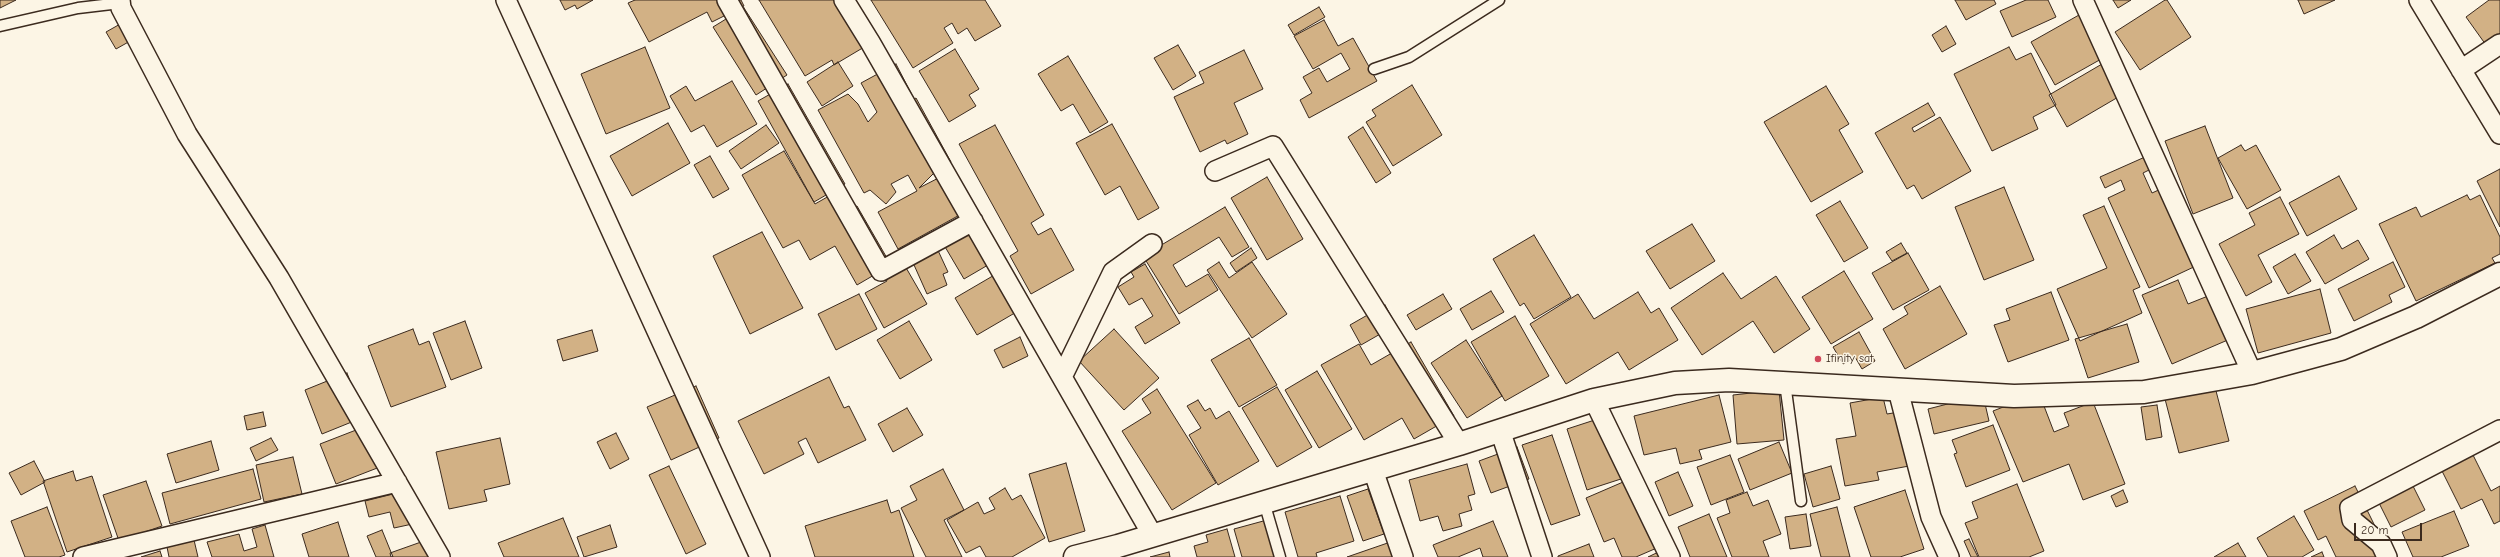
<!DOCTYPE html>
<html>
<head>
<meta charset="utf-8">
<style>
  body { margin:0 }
  #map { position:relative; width:2500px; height:557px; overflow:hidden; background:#fcf5e5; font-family:"Comic Neue",sans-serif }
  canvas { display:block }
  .scale { position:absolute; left:2354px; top:523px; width:68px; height:18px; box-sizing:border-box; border:2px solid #3b2a1e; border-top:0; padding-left:5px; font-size:12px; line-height:14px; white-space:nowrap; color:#3b2a1e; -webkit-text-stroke:3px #fcf5e5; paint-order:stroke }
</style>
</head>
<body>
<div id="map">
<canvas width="2500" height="557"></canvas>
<div class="scale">20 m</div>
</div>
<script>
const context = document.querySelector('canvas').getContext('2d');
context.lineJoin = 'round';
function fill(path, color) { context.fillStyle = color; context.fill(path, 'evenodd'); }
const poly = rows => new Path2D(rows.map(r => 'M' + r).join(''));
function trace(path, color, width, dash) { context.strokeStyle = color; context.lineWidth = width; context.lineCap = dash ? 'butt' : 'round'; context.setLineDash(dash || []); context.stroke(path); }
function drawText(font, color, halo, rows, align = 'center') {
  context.font = font + ' "Comic Neue",sans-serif'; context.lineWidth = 3; context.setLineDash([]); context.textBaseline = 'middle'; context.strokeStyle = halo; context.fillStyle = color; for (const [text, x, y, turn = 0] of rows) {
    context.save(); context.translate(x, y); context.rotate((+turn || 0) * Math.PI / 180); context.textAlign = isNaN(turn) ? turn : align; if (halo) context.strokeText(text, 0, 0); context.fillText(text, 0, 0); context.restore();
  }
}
const building = poly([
  [0,0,16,0,0,8,0,0],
  [560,0,593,0,577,9,575,5,565,10,560,0],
  [635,0,741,0,744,6,712,22,707,12,649,42,628,3,635,0],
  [759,0,853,0,876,40,834,65,832,60,805,76,759,0],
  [871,0,985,0,1001,26,975,41,967,28,958,34,952,23,944,28,953,43,913,68,871,0],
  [1955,0,1994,0,1996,4,1966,20,1955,0],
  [2026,0,2048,0,2056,17,2012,37,2000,11,2026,0],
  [2113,0,2131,0,2118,8,2113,0],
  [2165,0,2167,0,2191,37,2140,70,2115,32,2165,0],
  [2298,0,2335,0,2304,14,2298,0],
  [2489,0,2500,0,2500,35,2486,45,2466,17,2489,0],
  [1319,7,1325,17,1294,35,1288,25,1319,7],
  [744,8,787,75,756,95,713,27,744,8],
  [2079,15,2103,58,2055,85,2031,42,2079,15],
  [1324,20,1338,46,1353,38,1377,81,1309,118,1300,100,1312,93,1303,77,1319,68,1327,82,1350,69,1341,53,1313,69,1294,36,1324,20],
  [122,23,132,40,116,49,106,32,122,23],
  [1946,26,1956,44,1942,52,1932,35,1946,26],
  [1178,45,1196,76,1173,90,1154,58,1178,45],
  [645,47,670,108,606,134,581,74,645,47],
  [2009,47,2016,60,2031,53,2056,105,2033,117,2038,129,1992,151,1954,74,2009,47],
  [955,49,979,89,969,95,976,106,949,122,919,71,955,49],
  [1244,50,1263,89,1234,103,1248,134,1227,144,1225,140,1200,152,1174,97,1204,83,1199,72,1244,50],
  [1068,56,1108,122,1090,133,1073,104,1061,111,1038,74,1068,56],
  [838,62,853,86,822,106,807,82,838,62],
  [896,64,911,93,896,109,916,98,951,162,935,172,919,188,954,170,974,207,898,249,878,212,917,191,908,175,891,184,896,192,886,204,870,190,864,193,818,110,848,94,858,104,868,122,877,112,861,83,896,64],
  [2102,64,2120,96,2067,127,2049,95,2102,64],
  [732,81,757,124,717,147,704,125,691,132,670,96,686,86,695,101,732,81],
  [788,84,845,184,814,202,758,101,788,84],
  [1412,85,1442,135,1393,166,1366,122,1376,116,1372,110,1412,85],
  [1826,86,1849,124,1839,130,1863,172,1811,202,1764,122,1826,86],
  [1928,103,1935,115,1912,128,1914,132,1940,117,1971,171,1922,199,1914,185,1907,189,1875,133,1928,103],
  [668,123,690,163,632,196,610,156,668,123],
  [1112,124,1159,208,1138,220,1120,186,1105,195,1076,143,1112,124],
  [766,125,779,143,741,169,729,151,766,125],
  [995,125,1044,215,1031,223,1038,235,1051,228,1074,270,1031,294,1010,256,1018,251,959,144,995,125],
  [2205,126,2233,198,2193,214,2165,141,2205,126],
  [1363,127,1391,173,1376,183,1348,137,1363,127],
  [2241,145,2245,151,2256,145,2281,190,2247,209,2218,158,2241,145],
  [784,151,815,204,843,188,854,207,857,206,891,265,901,259,927,304,884,328,865,293,887,281,881,271,857,285,835,246,810,260,799,240,783,248,742,175,784,151],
  [710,156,729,189,713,198,694,165,710,156],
  [2145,157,2151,169,2143,173,2152,193,2163,188,2198,265,2149,288,2108,198,2125,190,2121,180,2105,188,2100,177,2145,157],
  [2500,169,2500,227,2477,181,2500,169],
  [2339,176,2357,209,2307,236,2289,203,2339,176],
  [1267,177,1303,239,1267,260,1231,198,1267,177],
  [2004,187,2034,260,1984,280,1955,207,2004,187],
  [2467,195,2470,200,2480,195,2500,237,2500,254,2492,258,2495,263,2416,301,2379,224,2416,207,2421,217,2467,195],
  [2280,197,2299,234,2258,255,2272,282,2246,296,2219,244,2255,225,2249,213,2280,197],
  [1840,201,1868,248,1844,262,1816,215,1840,201],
  [2104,206,2140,287,2133,290,2142,313,2080,341,2057,289,2107,268,2083,215,2104,206],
  [1225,207,1249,247,1232,257,1219,237,1173,265,1186,287,1208,274,1218,290,1179,314,1143,256,1225,207],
  [977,218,1000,258,964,279,941,240,977,218],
  [1692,224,1715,261,1670,289,1646,251,1692,224],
  [762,232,803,308,750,334,713,256,762,232],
  [1534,235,1571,297,1534,319,1524,303,1520,306,1493,259,1534,235],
  [2334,235,2342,249,2358,240,2369,259,2325,284,2306,252,2334,235],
  [1901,243,1907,253,1892,261,1886,252,1901,243],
  [935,244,948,272,943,274,947,285,927,294,910,256,935,244],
  [1251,248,1257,258,1236,272,1230,263,1251,248],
  [1908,253,1929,290,1893,310,1872,273,1908,253],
  [2295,254,2311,281,2288,294,2273,267,2295,254],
  [1219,262,1229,278,1252,262,1287,314,1252,338,1207,270,1219,262],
  [2393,262,2405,287,2389,295,2392,302,2354,321,2338,289,2393,262],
  [1145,264,1180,323,1145,344,1135,327,1153,316,1142,298,1129,305,1118,287,1134,277,1131,272,1145,264],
  [1003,270,1025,307,977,335,955,298,1003,270],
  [1844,271,1873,319,1831,344,1802,297,1844,271],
  [1723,273,1741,299,1776,276,1810,329,1774,353,1753,321,1702,355,1671,308,1723,273],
  [2178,280,2188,304,2218,292,2237,336,2172,364,2142,295,2178,280],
  [1940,286,1967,334,1905,369,1883,329,1908,314,1904,307,1940,286],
  [2320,289,2331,333,2258,353,2246,309,2320,289],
  [1491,291,1504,312,1472,330,1460,309,1491,291],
  [1638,292,1651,313,1659,308,1678,340,1629,370,1618,352,1566,384,1530,324,1578,294,1594,319,1638,292],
  [2051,292,2069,340,2008,362,1994,325,2010,320,2006,309,2051,292],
  [859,294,877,329,836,350,818,314,859,294],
  [1443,294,1452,309,1416,330,1407,315,1443,294],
  [1385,305,1396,325,1361,345,1350,325,1385,305],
  [1515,316,1549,376,1505,401,1471,342,1515,316],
  [465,321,482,368,451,380,433,333,465,321],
  [909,321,932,360,900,379,877,340,909,321],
  [2127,324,2139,362,2088,378,2075,339,2127,324],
  [413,329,419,345,429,341,446,387,391,407,368,346,413,329],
  [1114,329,1159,378,1124,410,1079,361,1114,329],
  [592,330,598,351,563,361,557,340,592,330],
  [1859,332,1875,361,1862,369,1855,357,1843,364,1833,347,1859,332],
  [1020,337,1028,356,1003,368,994,350,1020,337],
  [1249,338,1277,385,1239,407,1211,360,1249,338],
  [1466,340,1502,396,1467,418,1431,363,1466,340],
  [1411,342,1454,416,1414,439,1402,418,1364,440,1321,365,1359,344,1371,365,1411,342],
  [1317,371,1352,429,1319,448,1285,390,1317,371],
  [347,373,364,417,322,434,305,390,347,373],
  [829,377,844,408,849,406,866,440,818,463,806,438,798,442,804,454,764,474,738,421,829,377],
  [696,386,719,438,671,460,647,407,696,386],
  [1277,387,1312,447,1277,467,1242,408,1277,387],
  [2215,387,2229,441,2179,453,2165,399,2215,387],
  [1157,389,1216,483,1172,510,1122,431,1151,413,1142,399,1157,389],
  [1779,390,1784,440,1737,444,1733,395,1779,390],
  [2039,393,2054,432,2069,426,2064,413,2093,402,2125,484,2083,500,2069,464,2023,482,1993,411,2039,393],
  [1719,395,1731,442,1699,450,1702,459,1680,464,1676,448,1644,455,1634,416,1719,395],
  [1983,395,1989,421,1934,434,1928,409,1983,395],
  [1883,397,1887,414,1899,412,1909,466,1877,472,1879,480,1845,486,1836,439,1856,436,1850,403,1883,397],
  [1198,400,1205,411,1210,408,1216,419,1229,411,1259,461,1218,485,1189,435,1201,428,1187,406,1198,400],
  [2157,405,2162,437,2146,440,2141,407,2157,405],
  [907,408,923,435,893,452,878,424,907,408],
  [263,412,266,426,247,430,244,416,263,412],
  [1607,416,1627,477,1587,490,1567,429,1607,416],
  [369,425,385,465,336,484,320,444,369,425],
  [1993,425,2010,470,1966,487,1954,454,1957,453,1952,440,1993,425],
  [616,433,629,459,610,469,597,442,616,433],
  [1552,435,1580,515,1551,525,1522,445,1552,435],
  [271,438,278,450,256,461,250,448,271,438],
  [500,438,510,484,484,490,487,501,449,509,436,452,500,438],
  [211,441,219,470,176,483,167,454,211,441],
  [1779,442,1792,473,1750,490,1738,459,1779,442],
  [2468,445,2491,491,2500,486,2500,521,2494,524,2482,499,2461,509,2437,461,2468,445],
  [1517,447,1529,479,1491,493,1479,461,1517,447],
  [1730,455,1744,492,1711,505,1697,467,1730,455],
  [293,457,302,494,264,502,256,465,293,457],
  [34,461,45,482,21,495,9,473,34,461],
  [1066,463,1085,531,1049,542,1029,474,1066,463],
  [1467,464,1475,494,1468,496,1472,510,1459,514,1462,526,1443,531,1438,516,1420,521,1409,480,1467,464],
  [669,466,706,544,686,554,649,475,669,466],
  [1831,466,1840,499,1813,507,1804,474,1831,466],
  [253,469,261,499,170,524,162,493,253,469],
  [943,469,964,510,944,520,962,557,926,557,901,508,917,500,910,486,943,469],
  [73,471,76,481,92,476,112,537,67,552,43,481,73,471],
  [1678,472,1693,506,1669,516,1655,482,1678,472],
  [2406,472,2425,510,2391,527,2372,489,2406,472],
  [1637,476,1666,544,1636,557,1622,557,1614,538,1604,542,1586,498,1637,476],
  [146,481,162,526,119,541,103,495,146,481],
  [2017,484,2044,551,2029,557,1979,557,1965,523,1978,518,1972,502,2017,484],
  [2355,486,2370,516,2390,557,2336,557,2326,536,2318,540,2304,511,2355,486],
  [1005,488,1012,500,1021,495,1045,538,1012,557,986,557,980,546,966,553,947,520,978,502,984,514,995,509,989,498,1005,488],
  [1368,489,1384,534,1363,541,1347,496,1368,489],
  [409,490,417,523,394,528,390,512,369,517,365,501,409,490],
  [1905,490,1924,549,1900,557,1871,557,1854,507,1905,490],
  [2123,490,2128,502,2116,507,2111,496,2123,490],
  [1747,492,1753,506,1768,500,1781,534,1763,541,1769,557,1732,557,1717,518,1730,513,1726,500,1747,492],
  [1340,496,1354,541,1316,553,1317,557,1298,557,1285,512,1340,496],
  [887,500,891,513,899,510,914,557,815,557,805,526,887,500],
  [47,507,65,555,59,557,25,557,11,521,47,507],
  [1837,507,1850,557,1821,557,1810,514,1837,507],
  [2454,511,2469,546,2441,557,2413,557,2402,532,2454,511],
  [1709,514,1727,557,1690,557,1678,527,1709,514],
  [1806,514,1811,546,1790,549,1785,517,1806,514],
  [2294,516,2314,550,2302,557,2268,557,2257,538,2294,516],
  [563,518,579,557,504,557,498,543,563,518],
  [1267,520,1279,557,1242,557,1234,529,1267,520],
  [1493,521,1508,557,1483,557,1480,548,1458,557,1438,557,1433,545,1493,521],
  [338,522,349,557,309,557,302,534,338,522],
  [265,525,274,557,212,557,207,542,239,534,244,551,257,547,252,529,265,525],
  [610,525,617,547,584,557,577,537,610,525],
  [1227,529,1235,557,1197,557,1194,546,1208,542,1206,535,1227,529],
  [382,530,393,557,376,557,367,536,382,530],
  [438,536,446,557,391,557,390,553,438,536],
  [1405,537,1412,557,1347,557,1405,537],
  [1969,539,1978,557,1971,557,1964,541,1969,539],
  [194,540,198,557,169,557,167,547,194,540],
  [2238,543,2246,557,2214,557,2238,543],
  [1589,544,1594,557,1558,557,1558,556,1589,544],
  [1671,546,1676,557,1648,557,1671,546],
  [160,551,162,557,141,557,160,551],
  [1169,552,1170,557,1150,557,1169,552],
  [2322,552,2324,557,2311,557,2322,552]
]);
fill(building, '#d2b185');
trace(building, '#3b2a1e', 1);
const lane = poly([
  [0,26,78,8,120,3],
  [1374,69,1409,57,1499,0],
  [1785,383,1801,501],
  [1264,502,1280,557]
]);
const street = poly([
  [120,0,121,8,187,134,279,278,440,557],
  [506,0,760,557],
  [727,0,881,271,973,221],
  [844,0,870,42,1153,536],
  [2083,0,2252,373],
  [2419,0,2500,134],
  [2461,70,2500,44],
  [1215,171,1273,146,1459,444],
  [1062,377,1113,272,1152,244],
  [1898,390,1931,517,1949,557],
  [1594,400,1670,557],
  [1500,430,1542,557],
  [1373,470,1403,557],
  [83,557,397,482],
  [2387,557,2381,544,2352,520,2350,508,2500,430]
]);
const secondary = poly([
  [1075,557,1118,546,1459,444,1594,400,1675,383,1729,380,2014,396,2144,392,2252,373,2341,349,2416,317,2500,274]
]);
trace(lane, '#3b2a1e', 13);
trace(street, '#3b2a1e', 22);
trace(secondary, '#3b2a1e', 25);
trace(lane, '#fcf5e5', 10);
trace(street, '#fcf5e5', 19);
trace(secondary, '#fcf5e5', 22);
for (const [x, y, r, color] of [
  [1818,359,4,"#d1495b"]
]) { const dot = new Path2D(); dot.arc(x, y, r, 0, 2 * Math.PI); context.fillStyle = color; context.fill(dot); trace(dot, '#fcf5e5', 1.5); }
drawText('12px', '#3b2a1e', '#fcf5e5', [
  ["Ifinity sat",1826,359]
], 'left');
</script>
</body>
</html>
